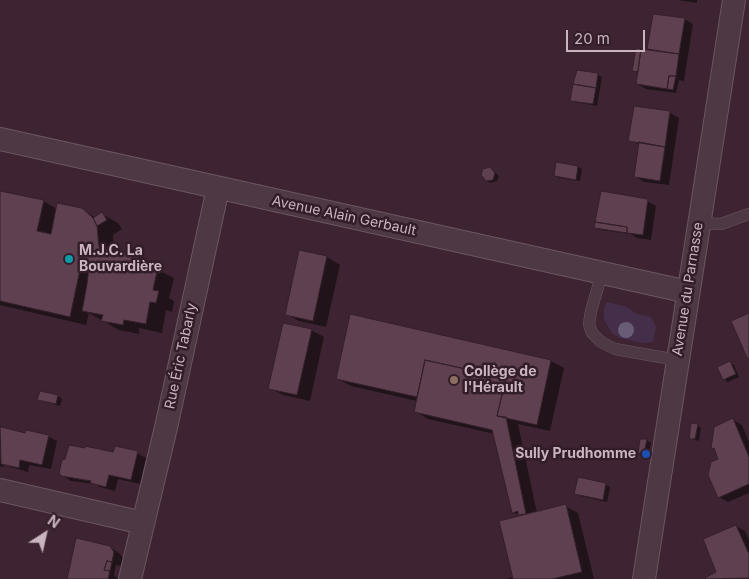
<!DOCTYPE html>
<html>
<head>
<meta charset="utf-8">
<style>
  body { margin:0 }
  #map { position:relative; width:749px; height:579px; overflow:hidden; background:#3e2432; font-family:Inter,sans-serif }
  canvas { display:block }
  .north { position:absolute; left:20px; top:509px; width:50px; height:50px; -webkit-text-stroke:4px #331d29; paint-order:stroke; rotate:35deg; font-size:14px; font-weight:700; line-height:20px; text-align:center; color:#c9b4bf }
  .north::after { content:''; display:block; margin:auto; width:18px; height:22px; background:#c9b4bf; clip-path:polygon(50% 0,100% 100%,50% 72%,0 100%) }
  .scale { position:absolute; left:566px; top:30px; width:79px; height:22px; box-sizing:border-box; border:2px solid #c9b4bf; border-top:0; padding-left:6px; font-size:15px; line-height:18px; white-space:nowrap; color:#c9b4bf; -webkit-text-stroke:4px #331d29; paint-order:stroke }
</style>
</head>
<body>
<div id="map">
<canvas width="749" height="579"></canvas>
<div class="north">N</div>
<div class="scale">20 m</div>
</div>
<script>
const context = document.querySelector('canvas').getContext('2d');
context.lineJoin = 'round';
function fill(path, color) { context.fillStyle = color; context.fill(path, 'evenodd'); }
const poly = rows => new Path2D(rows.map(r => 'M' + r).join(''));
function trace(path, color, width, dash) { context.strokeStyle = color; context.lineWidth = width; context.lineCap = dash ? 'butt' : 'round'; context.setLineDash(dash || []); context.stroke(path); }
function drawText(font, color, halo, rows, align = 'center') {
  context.font = font + ' Inter,sans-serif'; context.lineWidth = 5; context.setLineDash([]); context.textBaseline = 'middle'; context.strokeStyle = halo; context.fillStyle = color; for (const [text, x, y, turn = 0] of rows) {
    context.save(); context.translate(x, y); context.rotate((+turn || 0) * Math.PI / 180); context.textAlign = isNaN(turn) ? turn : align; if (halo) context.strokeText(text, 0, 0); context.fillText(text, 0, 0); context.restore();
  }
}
fill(poly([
  [607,302,627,307,637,314,651,317,656,327,653,342,647,343,637,342,618,337,612,333,604,320,604,308]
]), '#452e4a');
fill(poly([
  [678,0,697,0,697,3],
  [654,15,684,19,693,24,684,81,679,80,676,93,646,89,637,84,638,73,633,71,648,51],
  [597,75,602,77,597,106,576,102,571,100],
  [635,107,670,113,679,118,669,185,644,182,635,176,640,145,630,140],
  [578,167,582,169,580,181,559,178,555,176],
  [490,168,499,176,497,181,491,183,486,180],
  [0,192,43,201,57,209,81,209,96,218,102,214,118,223,122,229,113,235,114,252,138,257,154,266,154,268,174,278,169,298,174,301,172,312,166,310,162,333,139,328,139,334,119,330,89,313,86,325,0,305],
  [647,201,656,206,651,240,637,238,631,234,600,230,596,227],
  [300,251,327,257,340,265,326,327,299,321,286,314],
  [351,315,551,361,564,368,550,431,518,424,537,513,565,506,578,513,594,579,506,579,513,577,521,516,513,512,495,434,428,419,415,411,417,401,351,386,338,379],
  [311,330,324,337,310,401,283,395,270,388],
  [730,363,734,365,739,377,728,382,724,379],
  [58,396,62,399,60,406,39,400],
  [733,420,742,425,749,442,749,493,728,502,719,497,719,459,716,450,712,448],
  [697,425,701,428,699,441,690,438],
  [0,426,7,430,26,434,48,436,57,441,51,469,29,465,28,472,4,465,3,467,0,466],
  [646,440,651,443,648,456,639,452],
  [137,453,146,458,140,484,118,479,115,491,100,487,95,484,71,481,62,475,114,454],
  [606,485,610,487,607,502,580,496,575,493],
  [736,526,745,531,749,540,749,577,745,579,707,579,718,573],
  [110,547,119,553,123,558,121,566,116,565,114,575,118,579,68,579]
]), '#0007');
const building = poly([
  [653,14,685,18,679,54,647,49,653,14],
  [636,48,641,49,638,72,632,71,636,48],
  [641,49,679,54,676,76,669,76,667,89,636,84,641,49],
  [577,70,598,73,596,88,573,84,577,70],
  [669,76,676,76,673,90,667,89,669,76],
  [573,84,596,88,593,104,570,101,573,84],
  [634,106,670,111,665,147,628,141,634,106],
  [639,142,665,147,660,181,634,177,639,142],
  [556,162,578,166,576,180,554,176,556,162],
  [490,167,495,173,493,180,486,181,481,175,483,169,490,167],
  [0,191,44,200,37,231,51,234,57,203,82,208,93,218,97,226,99,247,139,256,138,263,158,267,153,290,159,291,156,303,150,302,146,324,124,320,123,325,101,321,103,315,82,311,87,284,89,266,81,265,70,317,0,301,0,191],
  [601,191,648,199,643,235,627,233,627,227,595,222,601,191],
  [102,212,107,220,97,226,93,218,102,212],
  [595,222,627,227,627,233,594,228,595,222],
  [299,250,327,256,313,321,285,315,299,250],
  [749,313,749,360,748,360,731,321,749,313],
  [350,314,551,360,537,425,497,416,506,378,425,360,417,397,336,379,350,314],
  [283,323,312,329,297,395,268,389,283,323],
  [425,360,506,378,497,416,506,417,526,514,518,515,518,511,512,513,492,430,414,412,425,360],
  [730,361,736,374,723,380,717,367,730,361],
  [40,391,58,395,56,404,37,400,40,391],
  [733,418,749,457,749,484,718,498,708,475,711,462,718,459,714,448,711,449,714,427,733,418],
  [691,423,698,424,695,439,689,439,691,423],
  [0,426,1,427,25,433,26,430,49,435,42,465,20,460,19,468,1,464,0,426],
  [640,439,647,439,644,454,638,453,640,439],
  [69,445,85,448,85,446,113,452,115,446,138,451,131,480,109,475,106,487,90,483,91,481,61,476,59,473,62,460,65,459,69,445],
  [578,477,606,483,603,500,574,494,578,477],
  [566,504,582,572,552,579,513,579,499,521,566,504],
  [736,525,749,554,749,578,706,579,705,578,716,572,703,539,736,525],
  [76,538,110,546,114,552,112,562,107,561,104,570,110,571,108,579,67,579,76,538],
  [107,561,112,562,110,571,104,570,107,561]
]);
fill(building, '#5e4050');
trace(building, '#351f2b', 1);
const service = poly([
  [699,223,721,224,749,214],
  [602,273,591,311,589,324,592,333,601,342,615,349,677,360]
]);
const minor = poly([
  [0,139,688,292],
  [0,490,143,523],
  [130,579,167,423,218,188],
  [644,579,734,0]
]);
trace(service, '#6c5662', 12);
trace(minor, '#6c5662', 24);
trace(service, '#4e3844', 11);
trace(minor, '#4e3844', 22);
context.fillStyle = '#695c76';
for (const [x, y] of [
  [626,330]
]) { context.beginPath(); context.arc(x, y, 8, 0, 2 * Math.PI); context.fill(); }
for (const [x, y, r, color] of [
  [69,259,5,"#0f9aa8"],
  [454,380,5,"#8d6e63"],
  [646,454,5,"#1a4fb4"]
]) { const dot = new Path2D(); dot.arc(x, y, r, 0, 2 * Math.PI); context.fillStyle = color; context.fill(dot); trace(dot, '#331d29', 2); }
drawText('14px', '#c9b4bf', '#331d29', [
  ["Avenue Alain Gerbault",344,216,12],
  ["Avenue du Parnasse",688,289,-81],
  ["Rue Éric Tabarly",181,356,-78]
]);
drawText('bold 14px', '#c9b4bf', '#331d29', [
  ["M.J.C. La",79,251],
  ["Bouvardière",79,267],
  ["Collège de",464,372],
  ["l'Hérault",464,388],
  ["Sully Prudhomme",636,454,"right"]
], 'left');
</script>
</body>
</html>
